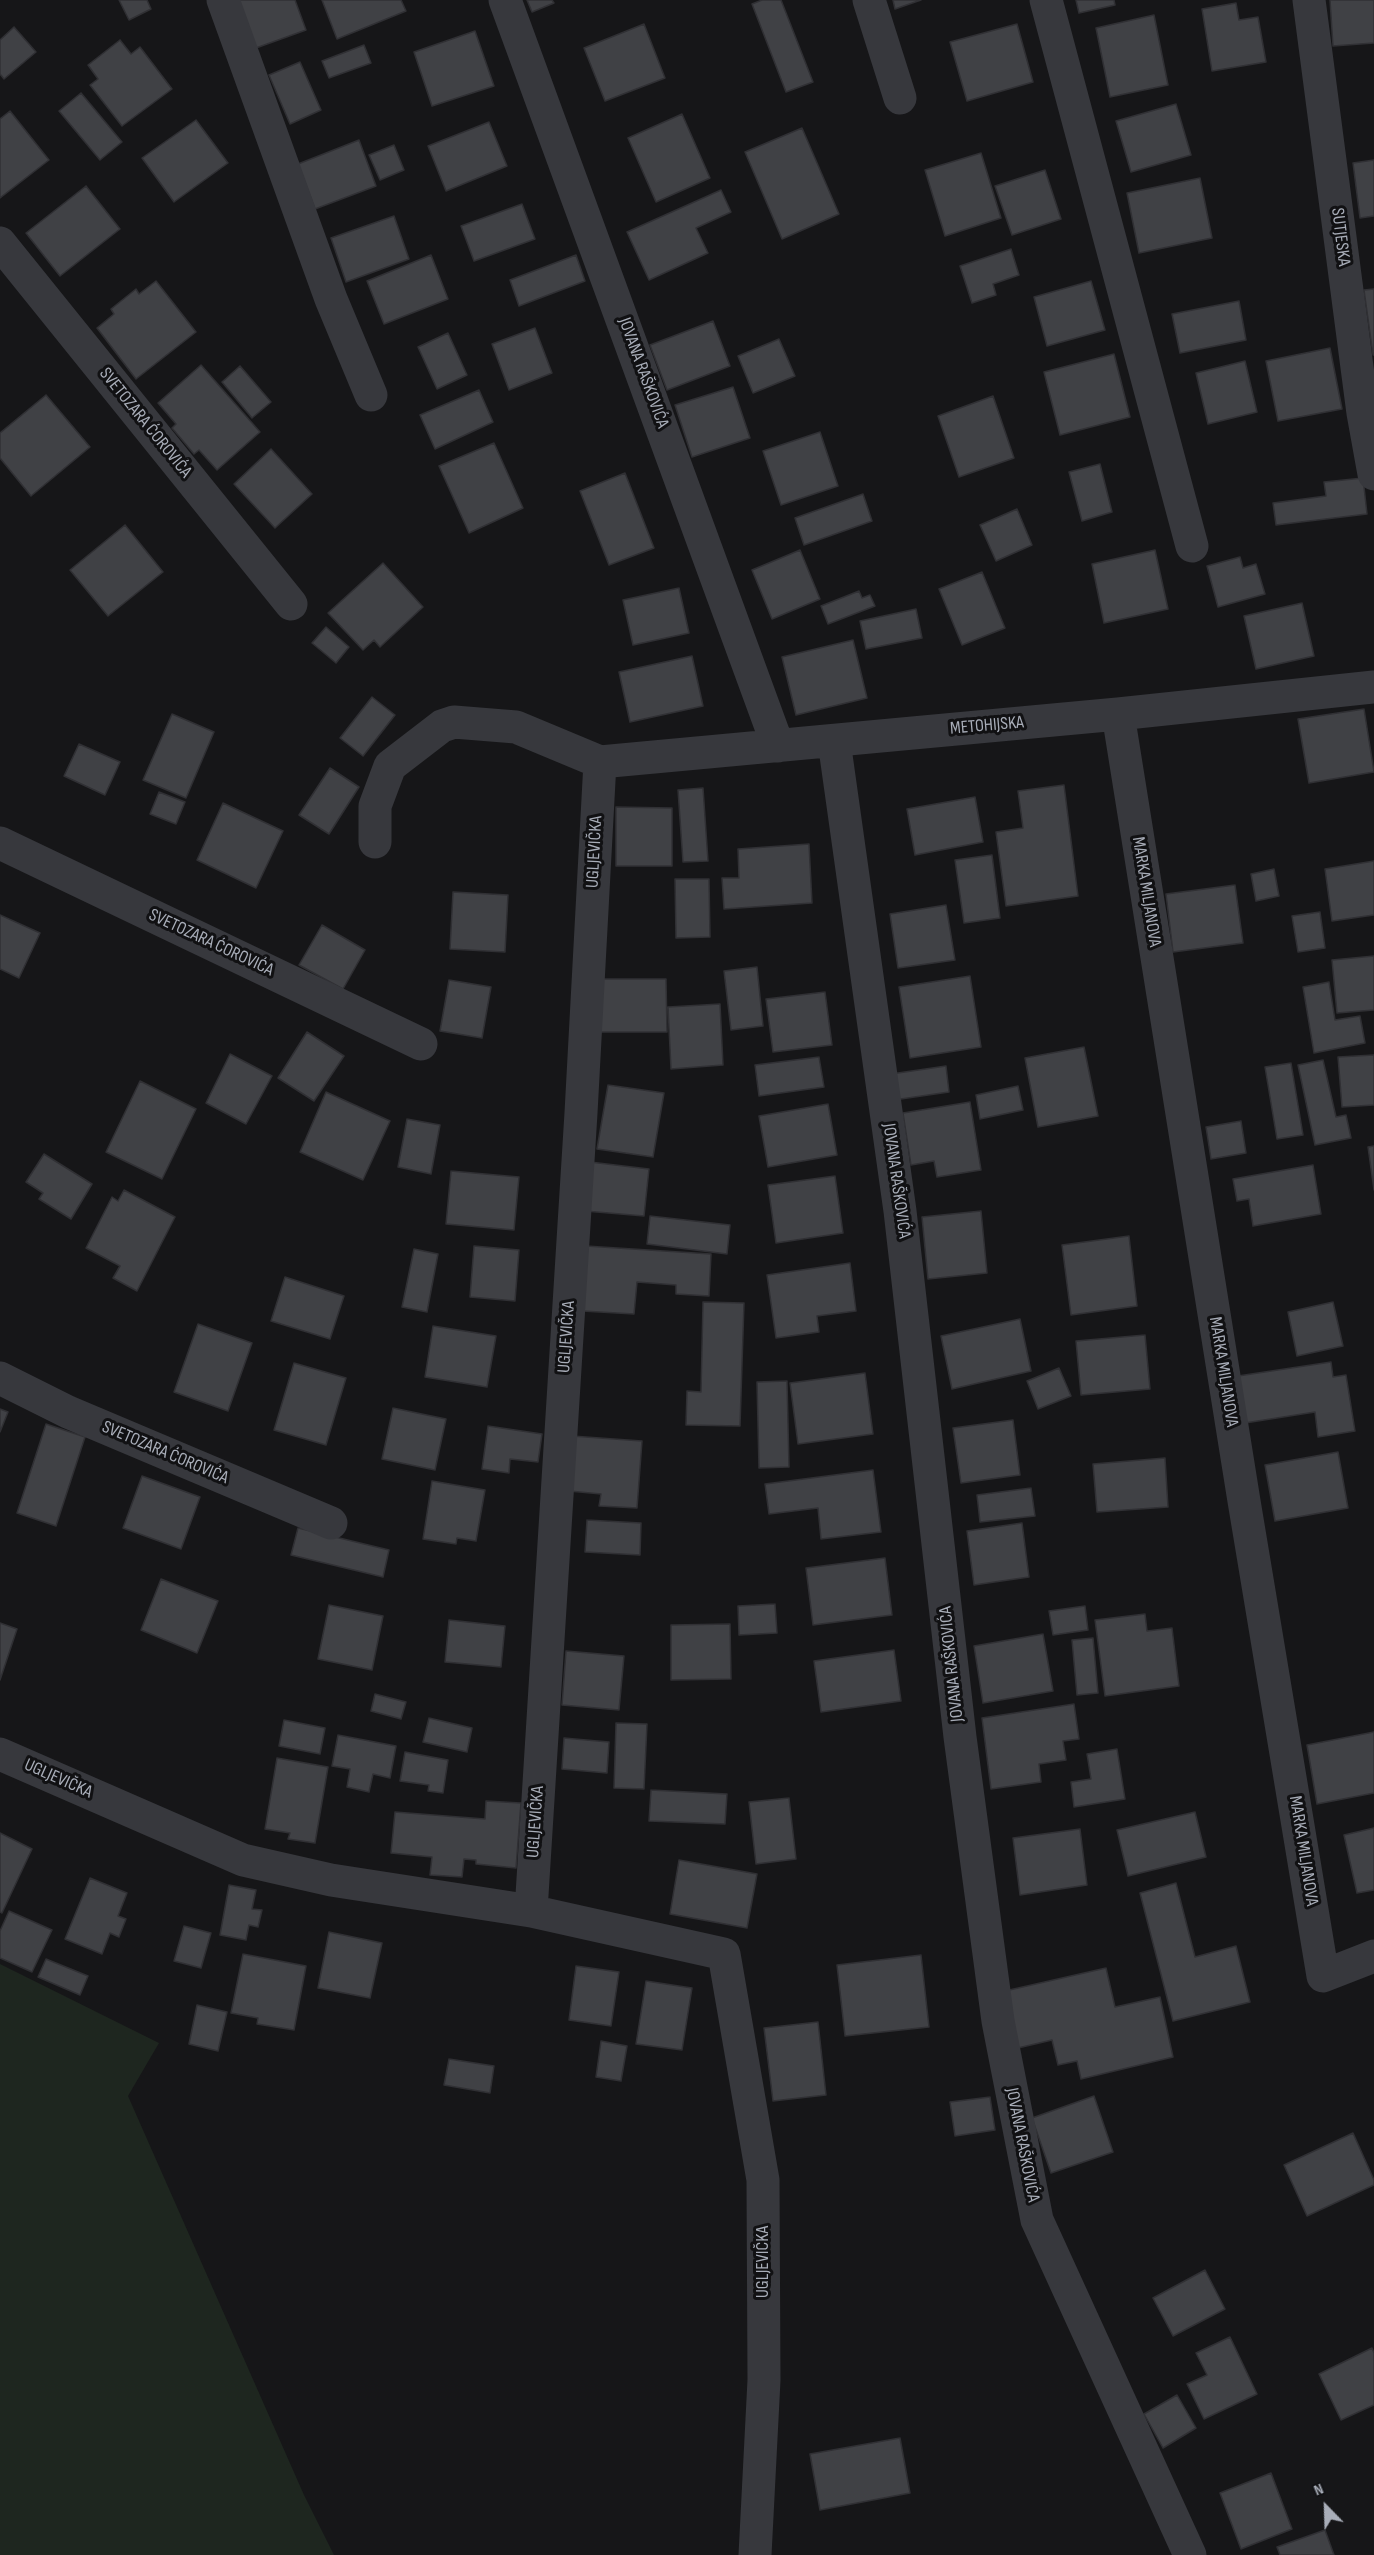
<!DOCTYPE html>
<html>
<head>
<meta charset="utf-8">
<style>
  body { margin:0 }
  #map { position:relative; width:1374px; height:2555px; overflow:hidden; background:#161618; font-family:"Sofia Sans Condensed",sans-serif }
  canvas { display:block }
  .north { position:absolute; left:1296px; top:2477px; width:60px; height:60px; -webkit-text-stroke:4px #111113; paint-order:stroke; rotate:337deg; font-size:16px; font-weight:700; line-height:24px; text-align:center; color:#a8adb8 }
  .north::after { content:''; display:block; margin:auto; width:21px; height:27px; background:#a8adb8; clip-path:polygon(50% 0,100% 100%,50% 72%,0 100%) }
</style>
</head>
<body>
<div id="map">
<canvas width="1374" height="2555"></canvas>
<div class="north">N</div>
</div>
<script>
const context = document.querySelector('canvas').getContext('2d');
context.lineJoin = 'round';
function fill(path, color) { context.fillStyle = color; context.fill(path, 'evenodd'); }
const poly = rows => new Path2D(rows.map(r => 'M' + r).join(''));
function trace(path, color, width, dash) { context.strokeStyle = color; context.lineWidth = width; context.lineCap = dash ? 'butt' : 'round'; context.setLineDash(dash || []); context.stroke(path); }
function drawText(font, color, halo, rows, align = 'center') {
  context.font = font + ' "Sofia Sans Condensed",sans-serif'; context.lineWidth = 6; context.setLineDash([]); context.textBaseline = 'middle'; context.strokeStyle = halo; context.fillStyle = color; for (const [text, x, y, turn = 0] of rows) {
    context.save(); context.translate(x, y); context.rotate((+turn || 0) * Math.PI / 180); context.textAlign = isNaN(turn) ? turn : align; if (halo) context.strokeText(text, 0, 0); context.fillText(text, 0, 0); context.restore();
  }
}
fill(poly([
  [0,1964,159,2043,128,2096,304,2495,334,2555,0,2555]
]), '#1e261f');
const building = poly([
  [119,0,147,0,151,9,129,20,119,0],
  [238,0,295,0,306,30,256,48,238,0],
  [322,0,401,0,406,11,337,39,322,0],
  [527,0,552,0,554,3,532,12,527,0],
  [762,0,781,0,813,82,786,92,752,4,762,0],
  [893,0,921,0,895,9,893,0],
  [1076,0,1114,0,1115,5,1079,13,1076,0],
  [1330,0,1374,0,1374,43,1333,46,1330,0],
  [1236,3,1239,20,1258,17,1266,62,1212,71,1202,9,1236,3],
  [1154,15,1168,85,1110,97,1096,28,1154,15],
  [644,24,665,78,605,101,584,48,644,24],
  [1017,24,1033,82,967,101,950,42,1017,24],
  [14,27,36,52,4,79,0,74,0,40,14,27],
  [475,31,494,86,432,106,414,52,475,31],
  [120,40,131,54,140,47,172,89,122,126,90,85,98,79,88,65,120,40],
  [364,45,371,63,329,78,322,61,364,45],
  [300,62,321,110,290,124,269,75,300,62],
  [81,93,122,142,100,160,59,111,81,93],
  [1176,104,1191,155,1131,172,1116,121,1176,104],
  [10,111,49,160,0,198,0,119,10,111],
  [682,114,710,178,656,202,628,138,682,114],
  [196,120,228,163,174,202,142,158,196,120],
  [489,122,507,166,446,191,428,146,489,122],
  [802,128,839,214,782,239,745,152,802,128],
  [359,140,376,186,315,209,298,164,359,140],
  [394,145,404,170,380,180,369,155,394,145],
  [981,153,1001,218,945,236,925,170,981,153],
  [1374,160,1374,216,1360,218,1353,163,1374,160],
  [1045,170,1061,219,1012,235,995,186,1045,170],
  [1200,178,1212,238,1139,253,1127,193,1200,178],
  [86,186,120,229,60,276,26,233,86,186],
  [721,190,731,212,696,228,708,253,649,280,627,232,721,190],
  [522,204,535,239,474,261,461,226,522,204],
  [394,216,409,259,346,282,331,238,394,216],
  [1011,249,1019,275,993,284,996,295,972,303,960,266,1011,249],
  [431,255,448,299,384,324,367,281,431,255],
  [576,255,585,281,519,306,510,280,576,255],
  [156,281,196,332,136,379,97,328,114,314,111,309,136,289,139,294,156,281],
  [1091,281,1105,330,1047,346,1034,297,1091,281],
  [1374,289,1374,355,1373,355,1364,290,1374,289],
  [1239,301,1246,340,1180,353,1172,314,1239,301],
  [713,321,730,366,667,390,650,345,713,321],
  [535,328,552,373,509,390,492,344,535,328],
  [448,333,467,375,437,389,418,347,448,333],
  [779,339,795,376,753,393,738,356,779,339],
  [1330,348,1342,409,1278,421,1266,361,1330,348],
  [1114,354,1130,417,1060,435,1044,372,1114,354],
  [1245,361,1257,412,1208,424,1196,373,1245,361],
  [201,365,260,432,217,470,199,450,194,454,172,428,176,424,158,403,201,365],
  [240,366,271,402,252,418,222,382,240,366],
  [733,387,750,438,692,457,675,405,733,387],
  [479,390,493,422,435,449,420,415,479,390],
  [46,395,90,447,31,496,0,458,0,433,46,395],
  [993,396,1014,458,959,477,938,416,993,396],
  [820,432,838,486,781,505,763,451,820,432],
  [494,443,523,508,469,533,439,466,494,443],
  [271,449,312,494,275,528,234,484,271,449],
  [1100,464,1112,512,1082,521,1069,472,1100,464],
  [625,473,654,548,609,565,580,491,625,473],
  [1363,478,1367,514,1276,525,1273,503,1326,496,1324,482,1363,478],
  [863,494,872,521,804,545,795,518,863,494],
  [1017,509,1032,545,996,561,980,525,1017,509],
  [125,525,163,572,108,616,70,570,125,525],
  [800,550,820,599,772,619,752,570,800,550],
  [1155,550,1168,609,1104,623,1092,564,1155,550],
  [1240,557,1243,568,1256,564,1265,594,1218,607,1207,566,1240,557],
  [383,563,423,607,380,647,374,640,363,650,328,613,383,563],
  [982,572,1005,628,962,645,939,589,982,572],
  [679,588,689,633,633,645,623,600,679,588],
  [859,591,862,598,870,595,875,606,828,624,821,606,859,591],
  [1302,603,1314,656,1256,669,1244,616,1302,603],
  [916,609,922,638,866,649,860,621,916,609],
  [326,627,349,647,336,663,312,643,326,627],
  [853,640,867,698,796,715,782,657,853,640],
  [692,656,703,706,630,722,619,672,692,656],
  [372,697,395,715,363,756,340,738,372,697],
  [1364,709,1374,772,1309,783,1298,719,1364,709],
  [172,714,214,732,186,798,143,780,172,714],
  [79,744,120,762,105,795,64,776,79,744],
  [330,768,359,787,329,834,299,815,330,768],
  [1064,785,1078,896,1006,906,996,832,1023,828,1018,791,1064,785],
  [703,788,708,861,683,862,678,790,703,788],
  [159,792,185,802,176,824,150,814,159,792],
  [975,797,983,842,915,855,907,809,975,797],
  [223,803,283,831,256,888,197,860,223,803],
  [616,807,672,808,672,866,616,866,616,807],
  [809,844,812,903,724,909,722,878,739,878,738,849,809,844],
  [992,855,1000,918,964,923,955,860,992,855],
  [1374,861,1374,915,1332,921,1325,869,1374,861],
  [1274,869,1279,896,1256,901,1251,874,1274,869],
  [675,879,709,879,710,937,676,938,675,879],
  [1235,885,1243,943,1173,952,1166,894,1235,885],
  [453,892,508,895,505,952,450,949,453,892],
  [946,905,955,960,898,968,890,914,946,905],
  [1320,912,1325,948,1298,952,1292,916,1320,912],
  [0,915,40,933,19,978,0,969,0,915],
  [322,925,365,950,343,989,299,965,322,925],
  [1374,956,1374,1010,1337,1013,1332,960,1374,956],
  [757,967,763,1026,731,1030,724,971,757,967],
  [970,976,981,1047,910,1058,899,987,970,976],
  [598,979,666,979,667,1032,599,1032,598,979],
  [449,980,491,987,482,1038,440,1031,449,980],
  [1329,982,1335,1020,1360,1016,1365,1043,1314,1053,1303,987,1329,982],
  [825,992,832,1045,773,1052,766,999,825,992],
  [720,1004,723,1065,671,1069,668,1007,720,1004],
  [307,1032,344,1056,314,1101,278,1078,307,1032],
  [1084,1047,1098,1116,1038,1127,1025,1058,1084,1047],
  [230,1054,272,1076,246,1124,206,1103,230,1054],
  [1374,1055,1374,1105,1342,1107,1338,1057,1374,1055],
  [819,1057,824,1087,759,1096,755,1065,819,1057],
  [1323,1060,1336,1117,1346,1115,1351,1138,1315,1145,1298,1065,1323,1060],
  [1291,1063,1303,1135,1277,1139,1265,1067,1291,1063],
  [946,1066,949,1092,894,1100,891,1074,946,1066],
  [140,1081,196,1109,162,1179,106,1152,140,1081],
  [608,1085,664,1093,653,1157,597,1149,608,1085],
  [1018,1086,1023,1110,980,1119,976,1095,1018,1086],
  [326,1092,390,1121,363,1180,300,1152,326,1092],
  [970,1102,981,1170,937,1177,934,1161,911,1165,903,1113,970,1102],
  [828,1104,837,1155,768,1167,759,1116,828,1104],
  [407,1119,440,1125,431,1174,398,1167,407,1119],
  [1241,1121,1246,1153,1211,1159,1206,1127,1241,1121],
  [1374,1146,1374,1190,1368,1147,1374,1146],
  [44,1154,92,1184,71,1219,39,1199,43,1193,26,1182,44,1154],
  [590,1162,649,1169,644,1216,585,1211,590,1162],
  [1313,1165,1321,1214,1253,1226,1249,1199,1237,1201,1233,1179,1313,1165],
  [451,1171,519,1177,514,1230,446,1224,451,1171],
  [835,1176,843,1233,776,1243,768,1185,835,1176],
  [124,1190,175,1217,137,1291,113,1278,120,1266,86,1248,112,1197,118,1201,124,1190],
  [981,1211,987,1273,928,1279,922,1217,981,1211],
  [650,1216,730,1225,727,1254,647,1244,650,1216],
  [1129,1236,1137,1306,1071,1315,1062,1245,1129,1236],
  [474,1246,519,1250,515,1301,470,1297,474,1246],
  [586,1246,711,1254,709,1296,676,1294,676,1285,637,1282,634,1314,582,1311,586,1246],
  [414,1249,438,1254,427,1312,402,1307,414,1249],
  [850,1263,856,1311,817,1316,819,1332,776,1338,767,1275,850,1263],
  [285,1277,344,1296,330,1339,271,1321,285,1277],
  [703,1302,744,1303,740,1426,686,1425,687,1391,701,1392,703,1302],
  [1333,1302,1343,1346,1297,1356,1288,1312,1333,1302],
  [1020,1319,1031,1371,952,1389,941,1336,1020,1319],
  [198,1324,252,1343,228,1411,174,1392,198,1324],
  [433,1326,496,1336,487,1387,425,1377,433,1326],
  [1145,1335,1150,1389,1081,1395,1076,1341,1145,1335],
  [1331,1362,1333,1377,1346,1375,1355,1431,1318,1437,1315,1412,1245,1423,1238,1376,1331,1362],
  [294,1363,346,1378,326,1445,274,1430,294,1363],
  [1059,1368,1071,1396,1038,1409,1027,1381,1059,1368],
  [865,1373,873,1434,798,1444,790,1383,865,1373],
  [787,1381,789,1467,759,1468,757,1382,787,1381],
  [393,1408,446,1419,435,1470,382,1459,393,1408],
  [0,1409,8,1412,0,1432,0,1409],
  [1013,1420,1020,1475,961,1483,953,1428,1013,1420],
  [46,1424,85,1437,56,1526,17,1513,46,1424],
  [488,1426,542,1434,538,1462,510,1459,509,1473,482,1469,488,1426],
  [572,1436,642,1441,637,1508,599,1506,601,1494,569,1491,572,1436],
  [1338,1452,1348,1508,1275,1521,1265,1465,1338,1452],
  [1165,1458,1168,1507,1097,1512,1093,1464,1165,1458],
  [873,1470,881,1532,821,1539,818,1508,769,1514,765,1484,873,1470],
  [142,1476,200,1497,181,1549,123,1528,142,1476],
  [432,1481,485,1490,476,1541,457,1538,456,1544,423,1539,432,1481],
  [1031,1488,1035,1516,980,1522,977,1495,1031,1488],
  [587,1520,641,1523,640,1555,585,1552,587,1520],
  [1022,1523,1029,1577,974,1585,967,1531,1022,1523],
  [298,1528,389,1550,383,1577,291,1555,298,1528],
  [885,1558,892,1615,813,1625,806,1568,885,1558],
  [161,1579,218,1601,197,1653,141,1630,161,1579],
  [775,1604,777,1633,739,1635,738,1606,775,1604],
  [329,1605,383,1616,372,1670,318,1659,329,1605],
  [1085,1606,1088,1630,1053,1635,1049,1611,1085,1606],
  [1145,1614,1147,1631,1172,1628,1179,1686,1105,1696,1095,1620,1145,1614],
  [449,1620,505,1626,501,1667,445,1662,449,1620],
  [0,1623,17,1629,0,1680,0,1623],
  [730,1624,731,1679,671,1680,671,1625,730,1624],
  [1043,1634,1053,1691,983,1703,974,1646,1043,1634],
  [1093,1638,1098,1693,1077,1695,1072,1640,1093,1638],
  [894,1650,901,1701,821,1712,814,1661,894,1650],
  [566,1651,624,1656,619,1710,562,1705,566,1651],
  [375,1694,406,1702,401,1719,371,1711,375,1694],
  [1074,1704,1079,1739,1063,1741,1066,1760,1039,1764,1041,1782,991,1789,982,1718,1074,1704],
  [429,1718,472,1728,467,1752,423,1742,429,1718],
  [284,1720,325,1728,320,1754,279,1746,284,1720],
  [616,1723,647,1724,644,1789,614,1788,616,1723],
  [1374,1732,1374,1793,1317,1804,1307,1745,1374,1732],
  [338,1735,396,1746,390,1778,373,1774,369,1792,347,1787,350,1769,332,1766,338,1735],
  [564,1738,609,1742,607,1773,562,1769,564,1738],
  [1117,1749,1125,1799,1074,1807,1071,1782,1091,1779,1087,1754,1117,1749],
  [405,1752,448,1760,443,1793,428,1791,429,1785,400,1781,405,1752],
  [277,1758,328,1767,315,1843,288,1839,290,1833,265,1829,277,1758],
  [651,1790,727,1794,725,1824,649,1821,651,1790],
  [789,1798,796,1859,756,1864,749,1802,789,1798],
  [486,1801,521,1803,516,1868,476,1864,476,1860,464,1859,462,1877,430,1875,432,1857,391,1853,395,1812,485,1819,486,1801],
  [1195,1812,1206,1857,1128,1876,1117,1830,1195,1812],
  [1374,1828,1374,1890,1357,1893,1344,1835,1374,1828],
  [1080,1829,1087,1885,1020,1895,1013,1838,1080,1829],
  [0,1833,32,1849,2,1913,0,1912,0,1833],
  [679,1860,757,1874,747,1928,670,1914,679,1860],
  [90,1878,127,1893,118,1916,126,1919,119,1937,110,1933,102,1954,65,1939,90,1878],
  [1176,1883,1195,1957,1236,1946,1250,2002,1173,2021,1140,1893,1176,1883],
  [229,1885,256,1890,252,1909,262,1910,258,1927,249,1925,246,1940,220,1935,229,1885],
  [9,1911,52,1930,32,1972,0,1958,0,1931,9,1911],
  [184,1926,211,1933,201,1968,174,1961,184,1926],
  [329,1932,382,1943,370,1998,318,1988,329,1932],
  [243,1954,306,1966,294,2030,257,2024,258,2018,231,2013,243,1954],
  [921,1955,929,2027,845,2036,837,1965,921,1955],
  [46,1959,88,1976,80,1995,38,1977,46,1959],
  [576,1966,619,1972,611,2026,569,2020,576,1966],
  [1106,1968,1115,2007,1160,1997,1173,2057,1081,2079,1077,2061,1058,2065,1052,2040,1018,2048,1005,1991,1106,1968],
  [646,1981,692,1988,682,2050,636,2044,646,1981],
  [197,2005,227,2012,218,2051,189,2044,197,2005],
  [818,2022,826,2095,773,2101,764,2028,818,2022],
  [601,2041,627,2046,621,2081,596,2077,601,2041],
  [449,2059,494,2066,490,2093,444,2085,449,2059],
  [1094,2096,1113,2152,1051,2173,1032,2118,1094,2096],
  [990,2097,995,2130,955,2136,950,2102,990,2097],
  [1353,2133,1374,2180,1374,2185,1307,2216,1284,2165,1353,2133],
  [1205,2270,1225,2309,1173,2336,1153,2298,1205,2270],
  [1230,2337,1257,2394,1204,2419,1187,2384,1207,2375,1196,2353,1230,2337],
  [1372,2348,1374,2353,1374,2405,1341,2420,1319,2374,1372,2348],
  [1177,2395,1196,2428,1163,2448,1144,2414,1177,2395],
  [900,2438,910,2493,820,2510,810,2454,900,2438],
  [1271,2473,1292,2529,1241,2549,1220,2493,1271,2473],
  [1325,2530,1334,2555,1280,2555,1277,2547,1325,2530]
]);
fill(building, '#404145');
trace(building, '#303034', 1.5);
trace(poly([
  [223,0,331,299,371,395],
  [505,0,778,746],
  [869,0,900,98],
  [1046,0,1192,546],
  [1309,0,1363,413,1374,474],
  [0,243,291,604],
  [1118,714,1244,1501,1323,1976,1374,1956],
  [834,741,900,1211,960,1737,998,2021,1037,2220,1190,2555],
  [375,842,375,806,390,766,442,726,454,722,516,727,600,762,1118,714,1374,687],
  [0,843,421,1044],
  [0,1378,68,1412,331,1523],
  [0,1754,243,1860,331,1880,531,1911,724,1954,763,2180,764,2380,755,2555],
  [531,1911,581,1113,600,762]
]), '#37383d', 33);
drawText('18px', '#a8adb8', '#111113', [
  ["SUTJESKA",1340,237,83],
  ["JOVANA RAŠKOVIĆA",643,373,70],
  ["SVETOZARA ĆOROVIĆA",145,423,51],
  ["METOHIJSKA",987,726,-5],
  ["UGLJEVIČKA",595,852,-87],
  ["MARKA MILJANOVA",1146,892,81],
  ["SVETOZARA ĆOROVIĆA",211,943,25],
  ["JOVANA RAŠKOVIĆA",896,1181,82],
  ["UGLJEVIČKA",567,1337,-86],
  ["MARKA MILJANOVA",1223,1372,81],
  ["SVETOZARA ĆOROVIĆA",165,1453,23],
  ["JOVANA RAŠKOVIĆA",952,1664,-96],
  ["UGLJEVIČKA",58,1779,24],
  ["UGLJEVIČKA",536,1822,-86],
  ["MARKA MILJANOVA",1303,1851,81],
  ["JOVANA RAŠKOVIĆA",1022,2145,79],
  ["UGLJEVIČKA",763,2262,-90]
]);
</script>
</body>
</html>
